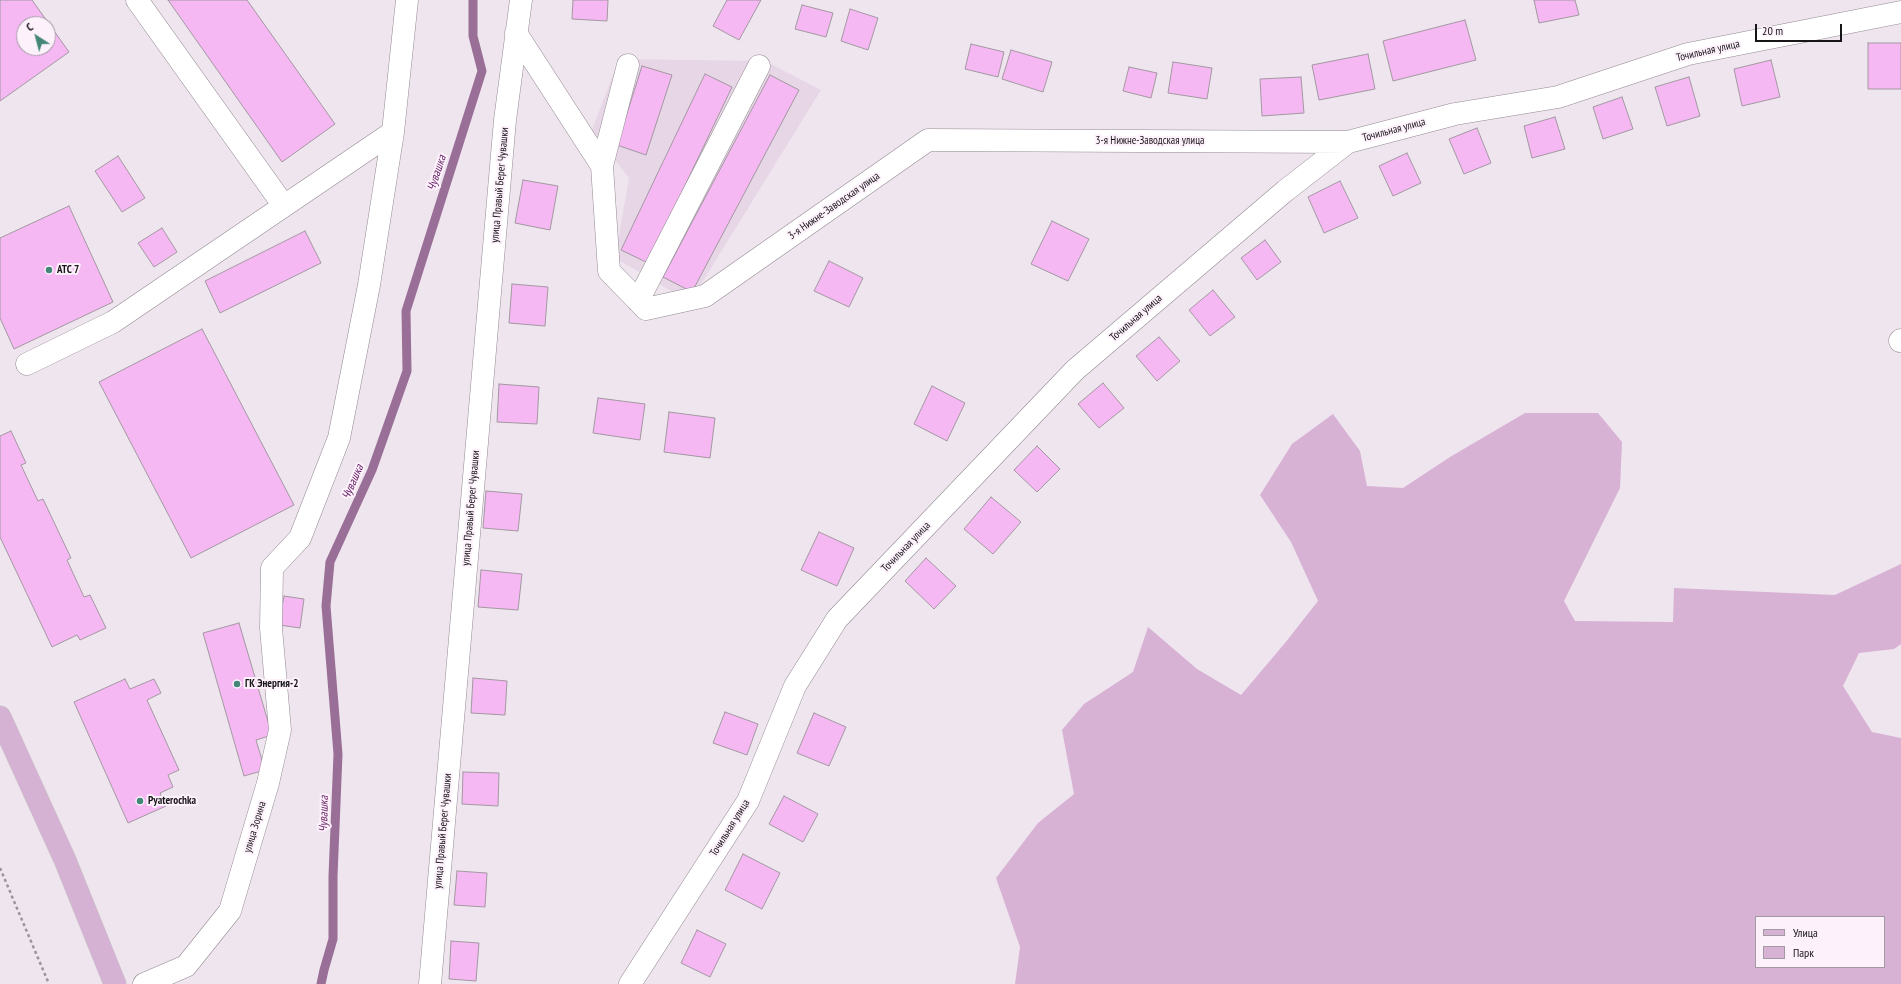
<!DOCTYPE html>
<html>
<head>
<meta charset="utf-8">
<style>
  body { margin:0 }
  #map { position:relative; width:1901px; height:984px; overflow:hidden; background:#efe5ee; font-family:"PT Sans Narrow",sans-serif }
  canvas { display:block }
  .legend { position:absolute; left:1755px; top:916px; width:130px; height:52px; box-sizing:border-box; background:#fdf2fc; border:1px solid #a19aa1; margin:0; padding:5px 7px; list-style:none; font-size:12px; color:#181518 }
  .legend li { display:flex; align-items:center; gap:8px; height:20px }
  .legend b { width:20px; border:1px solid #a19aa1 }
  .north { position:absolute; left:16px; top:16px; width:40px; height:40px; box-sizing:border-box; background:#fdf2fc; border:1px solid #a19aa1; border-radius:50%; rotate:324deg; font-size:11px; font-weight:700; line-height:16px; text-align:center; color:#181518 }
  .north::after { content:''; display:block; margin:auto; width:14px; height:18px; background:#438678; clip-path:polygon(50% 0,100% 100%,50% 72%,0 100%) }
  .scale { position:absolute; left:1755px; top:24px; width:87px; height:18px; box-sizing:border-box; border:2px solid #181518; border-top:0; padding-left:5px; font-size:12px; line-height:14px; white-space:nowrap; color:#181518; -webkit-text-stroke:3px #fdf2fc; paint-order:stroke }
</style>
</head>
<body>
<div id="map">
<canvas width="1901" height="984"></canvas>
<ul class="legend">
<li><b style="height:5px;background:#d5b2d3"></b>Улица</li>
<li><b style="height:11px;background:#d7b2d5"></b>Парк</li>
</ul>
<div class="north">С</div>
<div class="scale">20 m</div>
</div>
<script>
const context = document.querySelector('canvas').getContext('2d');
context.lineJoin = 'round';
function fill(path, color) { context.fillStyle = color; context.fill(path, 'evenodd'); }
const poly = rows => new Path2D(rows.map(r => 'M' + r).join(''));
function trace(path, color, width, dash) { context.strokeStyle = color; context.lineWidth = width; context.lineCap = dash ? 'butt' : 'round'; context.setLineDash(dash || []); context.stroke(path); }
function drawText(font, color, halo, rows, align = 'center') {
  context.font = font + ' "PT Sans Narrow",sans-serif'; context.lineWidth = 4; context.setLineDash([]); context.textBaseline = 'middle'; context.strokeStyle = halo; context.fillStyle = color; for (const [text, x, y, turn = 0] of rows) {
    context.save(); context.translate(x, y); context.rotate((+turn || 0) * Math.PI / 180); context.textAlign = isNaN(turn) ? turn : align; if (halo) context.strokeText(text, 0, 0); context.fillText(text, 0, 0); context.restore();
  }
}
fill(poly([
  [619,59,765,61,821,90,690,302,615,258,629,178,592,130]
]), '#e7d7e6');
fill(poly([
  [1525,413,1598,413,1622,442,1620,488,1564,601,1575,621,1673,622,1674,588,1835,595,1901,564,1901,644,1894,649,1859,653,1843,686,1872,732,1901,738,1901,984,1015,984,1020,947,996,878,1038,823,1074,794,1062,730,1084,704,1133,672,1148,627,1197,669,1241,695,1285,643,1318,601,1291,542,1260,495,1292,444,1333,414,1360,451,1367,486,1403,488,1450,457],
  [1756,917,1884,917,1884,967,1756,967]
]), '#d7b2d5');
trace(poly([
  [321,984,324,970,333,939,333,876,338,754,326,606,330,562,372,470,407,371,406,311,482,71,473,36,473,0]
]), '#9a6f97', 9);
const building = poly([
  [0,0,32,0,69,52,0,101,0,0],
  [24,24,48,24,48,48,24,48,24,24],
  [168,0,247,0,335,124,282,162,168,0],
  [573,0,608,0,607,21,572,19,573,0],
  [727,0,761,0,739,40,713,26,727,0],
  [1534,0,1575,0,1579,15,1539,23,1534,0],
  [802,5,833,13,826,37,795,29,802,5],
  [850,9,878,18,868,50,841,41,850,9],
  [1465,20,1476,60,1393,81,1383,41,1465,20],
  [1868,43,1901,43,1901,89,1868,89,1868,43],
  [971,44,1004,52,998,77,965,69,971,44],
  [1011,50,1052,62,1043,92,1002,79,1011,50],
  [1368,54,1375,89,1319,100,1312,65,1368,54],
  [1771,60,1780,97,1742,106,1734,69,1771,60],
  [1173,62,1212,68,1207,99,1168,93,1173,62],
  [642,66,672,75,646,155,617,145,642,66],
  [1129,67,1157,73,1151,98,1123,91,1129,67],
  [705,74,732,87,648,263,621,250,705,74],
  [770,75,799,90,692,292,663,277,770,75],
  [1301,77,1304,113,1262,116,1260,79,1301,77],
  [1689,77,1700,116,1667,126,1655,87,1689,77],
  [1622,97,1633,129,1603,139,1593,107,1622,97],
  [1555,117,1565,149,1532,158,1524,126,1555,117],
  [1477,128,1491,163,1464,174,1449,139,1477,128],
  [1407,153,1421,183,1393,196,1379,166,1407,153],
  [118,156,145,198,122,212,95,171,118,156],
  [523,180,558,186,550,230,515,223,523,180],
  [1340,181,1358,218,1324,233,1308,197,1340,181],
  [69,206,113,302,14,349,0,318,0,238,69,206],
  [1052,221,1089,239,1068,281,1031,264,1052,221],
  [162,228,177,252,154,267,138,243,162,228],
  [305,231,321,263,220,313,205,281,305,231],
  [1265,240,1281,262,1257,280,1241,258,1265,240],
  [829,261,863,278,849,307,814,291,829,261],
  [512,284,548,287,545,326,509,323,512,284],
  [1213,290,1235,317,1210,336,1189,310,1213,290],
  [202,329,294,505,191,558,99,382,202,329],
  [1159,337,1180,361,1157,381,1136,356,1159,337],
  [1103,383,1124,408,1099,428,1078,404,1103,383],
  [499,384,539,387,537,424,497,422,499,384],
  [932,386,965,403,947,441,914,424,932,386],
  [598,398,645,404,640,440,593,433,598,398],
  [669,412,715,418,710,458,664,452,669,412],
  [11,431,26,463,21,465,38,501,43,499,71,558,67,560,84,597,90,595,106,628,80,640,77,635,52,647,0,537,0,436,11,431],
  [1037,446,1060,469,1037,492,1014,470,1037,446],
  [486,491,522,494,518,531,483,528,486,491],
  [991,497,1021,522,993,554,964,529,991,497],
  [819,532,854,548,837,586,801,570,819,532],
  [926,558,956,586,934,609,905,581,926,558],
  [481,570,522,574,518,610,478,607,481,570],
  [284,596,304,599,300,628,279,625,284,596],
  [239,623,272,735,256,740,265,770,244,776,203,633,239,623],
  [473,678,507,681,505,715,471,713,473,678],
  [125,679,130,689,154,679,161,693,147,700,179,770,168,775,173,787,160,793,166,806,128,823,74,702,125,679],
  [725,712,758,724,747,755,713,743,725,712],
  [814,713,846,727,829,766,797,753,814,713],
  [463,772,499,773,498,806,462,804,463,772],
  [784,796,818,814,803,842,769,824,784,796],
  [743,854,780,873,762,909,725,890,743,854],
  [457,871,487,873,485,907,454,905,457,871],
  [697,930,726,944,710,977,681,963,697,930],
  [451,941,479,943,476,981,449,979,451,941]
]);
fill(building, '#f5b8f2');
trace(building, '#a298a1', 1);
const minor = poly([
  [137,0,284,206],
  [516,33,602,166,609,271,646,309,705,296,928,140,1348,142],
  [602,166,628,65],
  [638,301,759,66],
  [1900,341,1901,340],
  [27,364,113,322,393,132],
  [144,984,186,966,230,911,268,783,280,730,271,628,272,568,300,538,339,438,369,285,393,132,407,0],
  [430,984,505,120,521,0],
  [630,984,748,801,795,686,837,619,1075,370,1285,191,1348,142,1455,114,1558,97,1688,54,1901,12]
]);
const major = poly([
  [0,717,65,860,115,984]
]);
trace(minor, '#938992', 23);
trace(major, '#c8c7c8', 23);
trace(poly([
  [0,868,49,984]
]), '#9b949a', 2.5, [3, 3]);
trace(minor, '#fff', 22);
trace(major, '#d5b2d3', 22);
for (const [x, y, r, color] of [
  [49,270,4,"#438678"],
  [237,684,4,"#438678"],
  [140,801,4,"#438678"]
]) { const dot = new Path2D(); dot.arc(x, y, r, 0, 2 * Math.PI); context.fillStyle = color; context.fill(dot); trace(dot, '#fdf2fc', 1.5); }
drawText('11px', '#181518', '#fdf2fc', [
  ["Точильная улица",1708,51,-13],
  ["Точильная улица",1394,130,-15],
  ["3-я Нижне-Заводская улица",1150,141],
  ["улица Правый Берег Чувашки",500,185,-85],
  ["3-я Нижне-Заводская улица",834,206,-35],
  ["Точильная улица",1136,318,-41],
  ["улица Правый Берег Чувашки",471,508,-85],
  ["Точильная улица",906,547,-46],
  ["улица Зорина",255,827,-73],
  ["Точильная улица",730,828,-58],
  ["улица Правый Берег Чувашки",443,831,-85]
]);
drawText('bold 11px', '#181518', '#fdf2fc', [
  ["АТС 7",57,270],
  ["ГК Энергия-2",245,684],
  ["Pyaterochka",148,801]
], 'left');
drawText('italic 12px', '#631d63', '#fdf2fc', [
  ["Чувашка",437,173,-72],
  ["Чувашка",353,482,-66],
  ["Чувашка",324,814,-89]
]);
</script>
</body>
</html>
